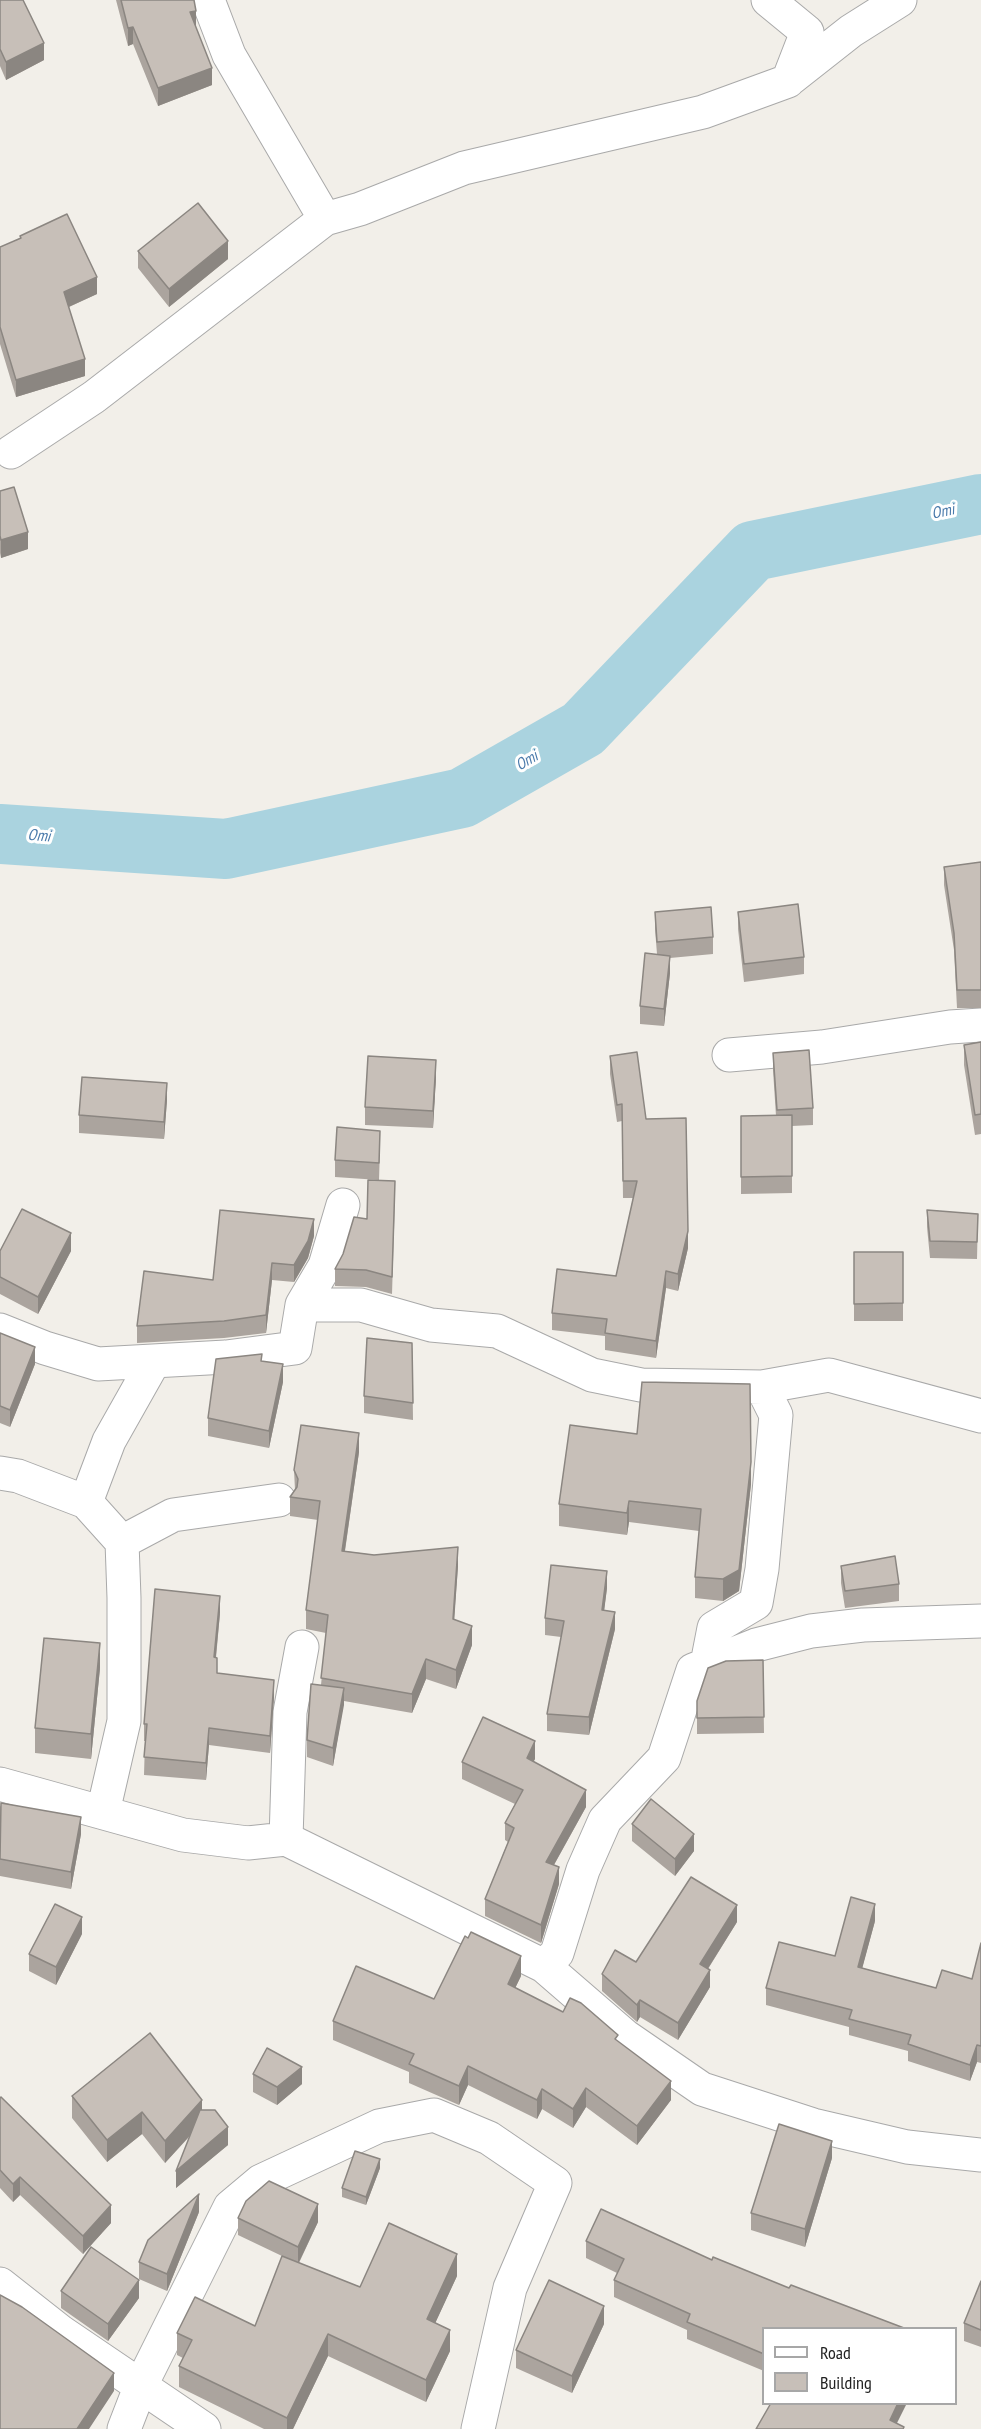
<!DOCTYPE html>
<html>
<head>
<meta charset="utf-8">
<style>
  body { margin:0 }
  #map { position:relative; width:981px; height:2429px; overflow:hidden; background:#f2efe9; font-family:"PT Sans Narrow",sans-serif }
  canvas { display:block }
  .legend { position:absolute; left:762px; top:2327px; width:195px; height:78px; box-sizing:border-box; background:#fff; border:2px solid #a7a7a7; margin:0; padding:8px 10px; list-style:none; font-size:18px; color:#222 }
  .legend li { display:flex; align-items:center; gap:12px; height:30px }
  .legend b { width:30px; border:2px solid #a7a7a7 }
</style>
</head>
<body>
<div id="map">
<canvas width="981" height="2429"></canvas>
<ul class="legend">
<li><b style="height:8px;background:#fff"></b>Road</li>
<li><b style="height:16px;background:#c7bfb8"></b>Building</li>
</ul>
</div>
<script>
const context = document.querySelector('canvas').getContext('2d');
context.lineJoin = 'round';
const poly = rows => new Path2D(rows.map(r => 'M' + r).join(''));
function trace(path, color, width, dash) { context.strokeStyle = color; context.lineWidth = width; context.lineCap = dash ? 'butt' : 'round'; context.setLineDash(dash || []); context.stroke(path); }
function fill(path, color) { context.fillStyle = color; context.fill(path, 'evenodd'); }
function drawText(font, color, halo, rows, align = 'center') {
  context.font = font + ' "PT Sans Narrow",sans-serif'; context.lineWidth = 6; context.setLineDash([]); context.textBaseline = 'middle'; context.strokeStyle = halo; context.fillStyle = color; for (const [text, x, y, turn = 0] of rows) {
    context.save(); context.translate(x, y); context.rotate((+turn || 0) * Math.PI / 180); context.textAlign = isNaN(turn) ? turn : align; if (halo) context.strokeText(text, 0, 0); context.fillText(text, 0, 0); context.restore();
  }
}
trace(poly([
  [0,834,226,849,462,798,583,729,753,551,981,504]
]), '#aad3df', 60);
const minor = poly([
  [208,0,229,55,325,219],
  [790,79,851,31,900,0],
  [11,452,94,397,325,219,360,209,464,168,703,112,788,81,807,32,768,0],
  [729,1055,822,1047,950,1027,981,1025],
  [302,1305,361,1305,431,1325,497,1331,592,1375,641,1385,762,1387,829,1375,981,1416],
  [0,1330,45,1348,98,1364,226,1357,295,1348,302,1305,325,1266,343,1205],
  [0,1473,18,1476,86,1502,122,1542,124,1598,124,1721,103,1812],
  [86,1502,109,1441,153,1363],
  [122,1542,173,1515,279,1500],
  [707,1664,714,1628,756,1603,762,1569,776,1415,762,1387],
  [0,1784,183,1835,248,1843,286,1839,544,1966,625,2036,702,2089,813,2125,907,2147,981,2155],
  [286,1839,290,1712,302,1647],
  [544,1966,557,1953,583,1870,605,1820,664,1758,693,1670,756,1645,811,1631,863,1625,981,1621],
  [0,2284,61,2332,204,2429],
  [124,2429,141,2385,230,2207,261,2181,379,2126,434,2115,489,2138,555,2183,510,2288,478,2429]
]);
trace(minor, '#a9a9a9', 35);
trace(minor, '#fff', 33);
fill(poly([
  [0,0,44,60,6,80,0,66],
  [116,0,194,0,196,28,212,85,158,106,133,44,128,46],
  [20,236,97,294,69,307,85,376,16,397,0,344,0,247,20,239],
  [138,251,228,259,169,307,138,268],
  [0,491,28,549,1,558,0,553],
  [981,862,981,1008,957,1008,954,950,944,885,944,867],
  [655,912,713,937,713,954,670,958,670,973,664,1026,640,1024,640,1006,657,954,655,929],
  [738,912,804,957,804,974,744,982,738,929],
  [981,1042,981,1134,975,1135,964,1065,964,1045],
  [773,1053,813,1108,813,1125,792,1126,792,1193,741,1194,741,1116,776,1116,773,1070],
  [610,1056,646,1119,688,1248,678,1291,666,1288,656,1358,605,1350,605,1336,552,1330,552,1313,616,1276,633,1198,623,1198,622,1121,617,1122,610,1074],
  [436,1077,433,1128,365,1125,365,1107],
  [167,1100,164,1139,79,1133,79,1115],
  [380,1148,379,1180,335,1177,335,1160],
  [395,1198,392,1294,366,1287,335,1286,335,1269,367,1219],
  [927,1210,978,1214,977,1259,930,1258,927,1227],
  [314,1236,308,1258,294,1282,272,1280,266,1333,224,1338,137,1343,137,1326,213,1280],
  [0,1251,71,1251,38,1314,0,1294],
  [854,1252,903,1252,903,1321,854,1321],
  [0,1333,35,1364,10,1427,0,1423],
  [412,1343,413,1420,364,1413,364,1396],
  [262,1361,283,1382,269,1448,208,1436,208,1418],
  [637,1434,751,1484,739,1591,723,1601,695,1598,695,1577,699,1531,629,1522,627,1535,559,1526,559,1504],
  [359,1452,345,1551,458,1566,454,1619,472,1645,456,1689,426,1679,412,1713,344,1701,333,1766,307,1757,307,1740,321,1685,326,1633,306,1629,306,1610,318,1520,290,1516,290,1497,295,1490,294,1470],
  [841,1566,899,1584,899,1601,845,1608,841,1583],
  [607,1588,604,1610,615,1629,589,1735,547,1731,547,1714,561,1637,545,1635,545,1618],
  [220,1613,216,1658,217,1673,274,1697,270,1753,209,1745,206,1780,144,1775,145,1741,144,1741,144,1724],
  [763,1660,764,1733,697,1734,697,1701],
  [100,1668,91,1759,35,1753,35,1728],
  [535,1759,533,1761,586,1807,554,1865,559,1884,541,1943,485,1916,485,1899,508,1842,505,1840,505,1823,515,1804,462,1779,462,1762],
  [0,1806,81,1834,71,1889,0,1876],
  [632,1824,694,1851,675,1876,632,1841],
  [875,1921,862,1968,936,1988,972,1979,981,1943,981,2063,977,2062,970,2081,908,2061,908,2051,849,2035,849,2027,766,2005,766,1988,835,1956],
  [737,1922,708,1969,710,1987,678,2040,640,2017,637,2022,602,1991,602,1974],
  [82,1934,56,1985,29,1971,29,1954],
  [521,1976,515,1988,618,2042,671,2100,637,2145,586,2107,573,2128,542,2109,537,2119,468,2085,459,2105,409,2083,409,2072,333,2040,333,2021,434,1999],
  [253,2074,302,2084,277,2105,253,2092],
  [72,2096,202,2110,228,2145,176,2188,190,2136,165,2163,142,2134,107,2162,72,2118],
  [0,2098,111,2223,83,2254,20,2195,13,2202,0,2188],
  [832,2158,805,2247,751,2230,751,2213],
  [380,2168,366,2205,342,2197,342,2188],
  [199,2212,167,2291,139,2279,139,2262],
  [238,2218,318,2222,299,2263,360,2287,457,2276,435,2323,450,2351,426,2402,328,2356,293,2429,264,2429,179,2387,179,2366,183,2358,177,2355,177,2333,255,2326,282,2256,238,2235],
  [586,2241,712,2260,789,2288,904,2328,764,2328,764,2371,687,2339,687,2330,614,2297,614,2280,617,2273,586,2258],
  [981,2281,981,2347,964,2341,964,2323],
  [61,2291,139,2298,108,2341,61,2308],
  [604,2324,572,2393,516,2368,516,2350]
]), '#aba49e');
fill(poly([
  [196,11,196,28,190,12],
  [133,27,133,44,128,46,128,28],
  [44,43,44,60,6,80,6,62],
  [212,68,212,85,158,106,158,88],
  [228,241,228,259,169,307,169,289],
  [97,277,97,294,64,309,64,292],
  [85,359,85,376,16,397,16,380],
  [28,532,28,549,1,558,1,540],
  [670,956,670,973,664,1026,664,1009],
  [436,1060,436,1077,433,1128,433,1111],
  [167,1083,167,1100,164,1139,164,1122],
  [314,1219,314,1236,308,1258,294,1282,294,1265],
  [688,1231,688,1248,678,1291,678,1274],
  [71,1233,71,1251,38,1314,38,1297],
  [272,1263,272,1280,266,1333,266,1315],
  [666,1271,666,1288,656,1358,656,1341],
  [35,1347,35,1364,10,1427,10,1410],
  [283,1364,283,1382,269,1448,269,1431],
  [359,1433,359,1452,342,1570,342,1551],
  [751,1462,751,1484,739,1591,723,1601,723,1579],
  [629,1501,629,1522,627,1535,627,1513],
  [458,1547,458,1566,453,1638,453,1619],
  [607,1571,607,1588,602,1628,602,1610],
  [220,1596,220,1613,214,1675,214,1657],
  [615,1612,615,1629,589,1735,589,1717],
  [472,1626,472,1645,456,1689,456,1670],
  [100,1643,100,1668,91,1759,91,1734],
  [426,1659,426,1679,412,1713,412,1694],
  [274,1680,274,1697,270,1753,270,1736],
  [344,1688,344,1705,333,1766,333,1748],
  [209,1728,209,1745,206,1780,206,1763],
  [535,1741,535,1759,527,1775,527,1758],
  [586,1790,586,1807,546,1879,546,1862],
  [81,1817,81,1834,71,1889,71,1872],
  [694,1834,694,1851,675,1876,675,1859],
  [559,1867,559,1884,541,1943,541,1925],
  [875,1904,875,1921,858,1984,858,1967],
  [737,1905,737,1922,700,1981,700,1964],
  [82,1917,82,1934,56,1985,56,1967],
  [521,1956,521,1976,508,2003,508,1984],
  [710,1970,710,1987,678,2040,678,2023],
  [640,2000,640,2017,637,2022,637,2005],
  [977,2045,977,2062,970,2081,970,2065],
  [468,2066,468,2085,459,2105,459,2086],
  [302,2067,302,2084,277,2105,277,2087],
  [671,2081,671,2100,637,2145,637,2126],
  [586,2088,586,2107,573,2128,573,2109],
  [542,2089,542,2109,537,2119,537,2100],
  [202,2100,202,2122,165,2163,165,2141],
  [142,2112,142,2134,107,2162,107,2140],
  [228,2127,228,2145,176,2188,176,2171],
  [832,2141,832,2158,805,2247,805,2229],
  [380,2159,380,2168,366,2205,366,2197],
  [20,2177,20,2195,13,2202,13,2184],
  [199,2194,199,2212,167,2291,167,2274],
  [318,2204,318,2222,298,2264,298,2247],
  [111,2205,111,2223,83,2254,83,2236],
  [457,2254,457,2276,427,2341,427,2319],
  [139,2280,139,2298,108,2341,108,2324],
  [604,2306,604,2324,572,2393,572,2376],
  [450,2330,450,2351,426,2402,426,2380],
  [328,2334,328,2356,293,2429,287,2429,287,2418],
  [114,2373,114,2391,89,2429,77,2429],
  [898,2403,907,2403,894,2429,890,2420]
]), '#8b8681');
const building = poly([
  [0,0,23,0,44,43,6,62,0,49,0,0],
  [121,0,194,0,196,11,190,12,212,68,158,88,133,27,128,28,121,0],
  [198,203,228,241,169,289,138,251,198,203],
  [67,214,97,277,64,292,85,359,16,380,0,327,0,247,21,238,20,236,67,214],
  [14,487,28,532,1,540,0,536,0,491,14,487],
  [981,862,981,990,957,990,954,933,944,867,981,862],
  [798,904,804,957,744,964,738,912,798,904],
  [711,907,713,937,657,942,655,912,711,907],
  [645,953,670,956,664,1009,640,1006,645,953],
  [981,1042,981,1114,975,1115,964,1045,981,1042],
  [809,1050,813,1108,777,1110,773,1053,809,1050],
  [637,1052,646,1119,686,1118,688,1231,678,1274,666,1271,656,1341,605,1333,607,1319,552,1313,557,1269,616,1276,637,1181,623,1181,622,1104,617,1105,610,1056,637,1052],
  [368,1056,436,1060,433,1111,365,1107,368,1056],
  [82,1077,167,1083,164,1122,79,1115,82,1077],
  [792,1115,792,1176,741,1177,741,1116,792,1115],
  [337,1127,380,1131,379,1163,335,1160,337,1127],
  [368,1180,395,1181,392,1277,366,1270,335,1269,343,1254,354,1217,367,1219,368,1180],
  [22,1209,71,1233,38,1297,0,1277,0,1251,22,1209],
  [220,1210,314,1219,308,1241,294,1265,272,1263,266,1315,224,1321,137,1326,144,1271,213,1280,220,1210],
  [927,1210,978,1214,977,1242,930,1241,927,1210],
  [854,1252,903,1252,903,1303,854,1304,854,1252],
  [0,1333,35,1347,10,1410,0,1406,0,1333],
  [367,1338,412,1343,413,1403,364,1396,367,1338],
  [262,1354,261,1361,283,1364,269,1431,208,1418,216,1359,262,1354],
  [642,1382,750,1384,751,1462,739,1570,723,1579,695,1577,701,1509,629,1501,627,1513,559,1504,570,1425,637,1434,642,1382],
  [301,1425,359,1433,342,1551,374,1555,458,1547,453,1619,472,1626,456,1670,426,1659,412,1694,321,1678,328,1615,306,1610,320,1501,290,1497,297,1487,298,1479,294,1470,301,1425],
  [895,1556,899,1584,845,1591,841,1566,895,1556],
  [551,1565,607,1571,602,1610,615,1612,589,1717,547,1714,564,1621,545,1618,551,1565],
  [155,1589,220,1596,214,1657,217,1658,217,1673,274,1680,270,1736,209,1728,206,1763,144,1757,147,1724,144,1724,155,1589],
  [44,1638,100,1643,91,1734,35,1728,44,1638],
  [763,1660,764,1717,697,1718,697,1701,708,1668,726,1661,763,1660],
  [311,1684,344,1688,333,1748,307,1740,311,1684],
  [483,1717,535,1741,527,1758,586,1790,546,1862,559,1867,541,1925,485,1899,514,1828,505,1823,523,1790,462,1762,483,1717],
  [651,1799,694,1834,675,1859,632,1824,651,1799],
  [1,1803,81,1817,71,1872,0,1859,1,1803],
  [691,1877,737,1905,700,1964,710,1970,678,2023,640,2000,637,2005,602,1974,615,1950,636,1962,691,1877],
  [851,1897,875,1904,858,1967,936,1988,942,1970,972,1979,981,1943,981,2046,977,2045,970,2065,908,2044,911,2035,849,2019,852,2010,766,1988,779,1942,835,1956,851,1897],
  [55,1904,82,1917,56,1967,29,1954,55,1904],
  [471,1932,521,1956,508,1984,563,2012,570,1998,581,2003,618,2035,615,2039,671,2081,637,2126,586,2088,573,2109,542,2089,537,2100,468,2066,459,2086,409,2064,414,2054,333,2021,356,1966,434,1999,465,1936,468,1938,471,1932],
  [150,2033,202,2100,165,2141,142,2112,107,2140,72,2096,150,2033],
  [267,2048,302,2067,277,2087,253,2074,267,2048],
  [1,2097,111,2205,83,2236,20,2177,13,2184,0,2170,0,2098,1,2097],
  [200,2110,215,2110,228,2127,176,2171,200,2110],
  [779,2124,832,2141,805,2229,751,2213,779,2124],
  [355,2151,380,2159,366,2197,342,2188,355,2151],
  [269,2181,318,2204,298,2247,238,2218,246,2201,269,2181],
  [199,2194,167,2274,139,2262,148,2240,199,2194],
  [601,2209,712,2260,713,2257,789,2288,791,2285,904,2328,764,2328,764,2354,687,2322,690,2314,614,2280,624,2259,586,2241,601,2209],
  [389,2223,457,2254,427,2319,450,2330,426,2380,328,2334,287,2418,179,2366,192,2340,177,2333,195,2297,255,2326,282,2256,360,2287,389,2223],
  [91,2247,139,2280,108,2324,61,2291,91,2247],
  [549,2280,604,2306,572,2376,516,2350,549,2280],
  [981,2281,981,2330,964,2323,981,2281],
  [0,2295,22,2307,114,2373,77,2429,0,2429,0,2295],
  [771,2403,898,2403,890,2420,904,2427,903,2429,756,2429,771,2403]
]);
fill(building, '#c7bfb8');
trace(building, '#8b8681', 1.5);
drawText('italic 16px', '#4a7aab', '#fff', [
  ["Omi",943,512,-12],
  ["Omi",527,761,-30],
  ["Omi",39,836,4]
]);
</script>
</body>
</html>
